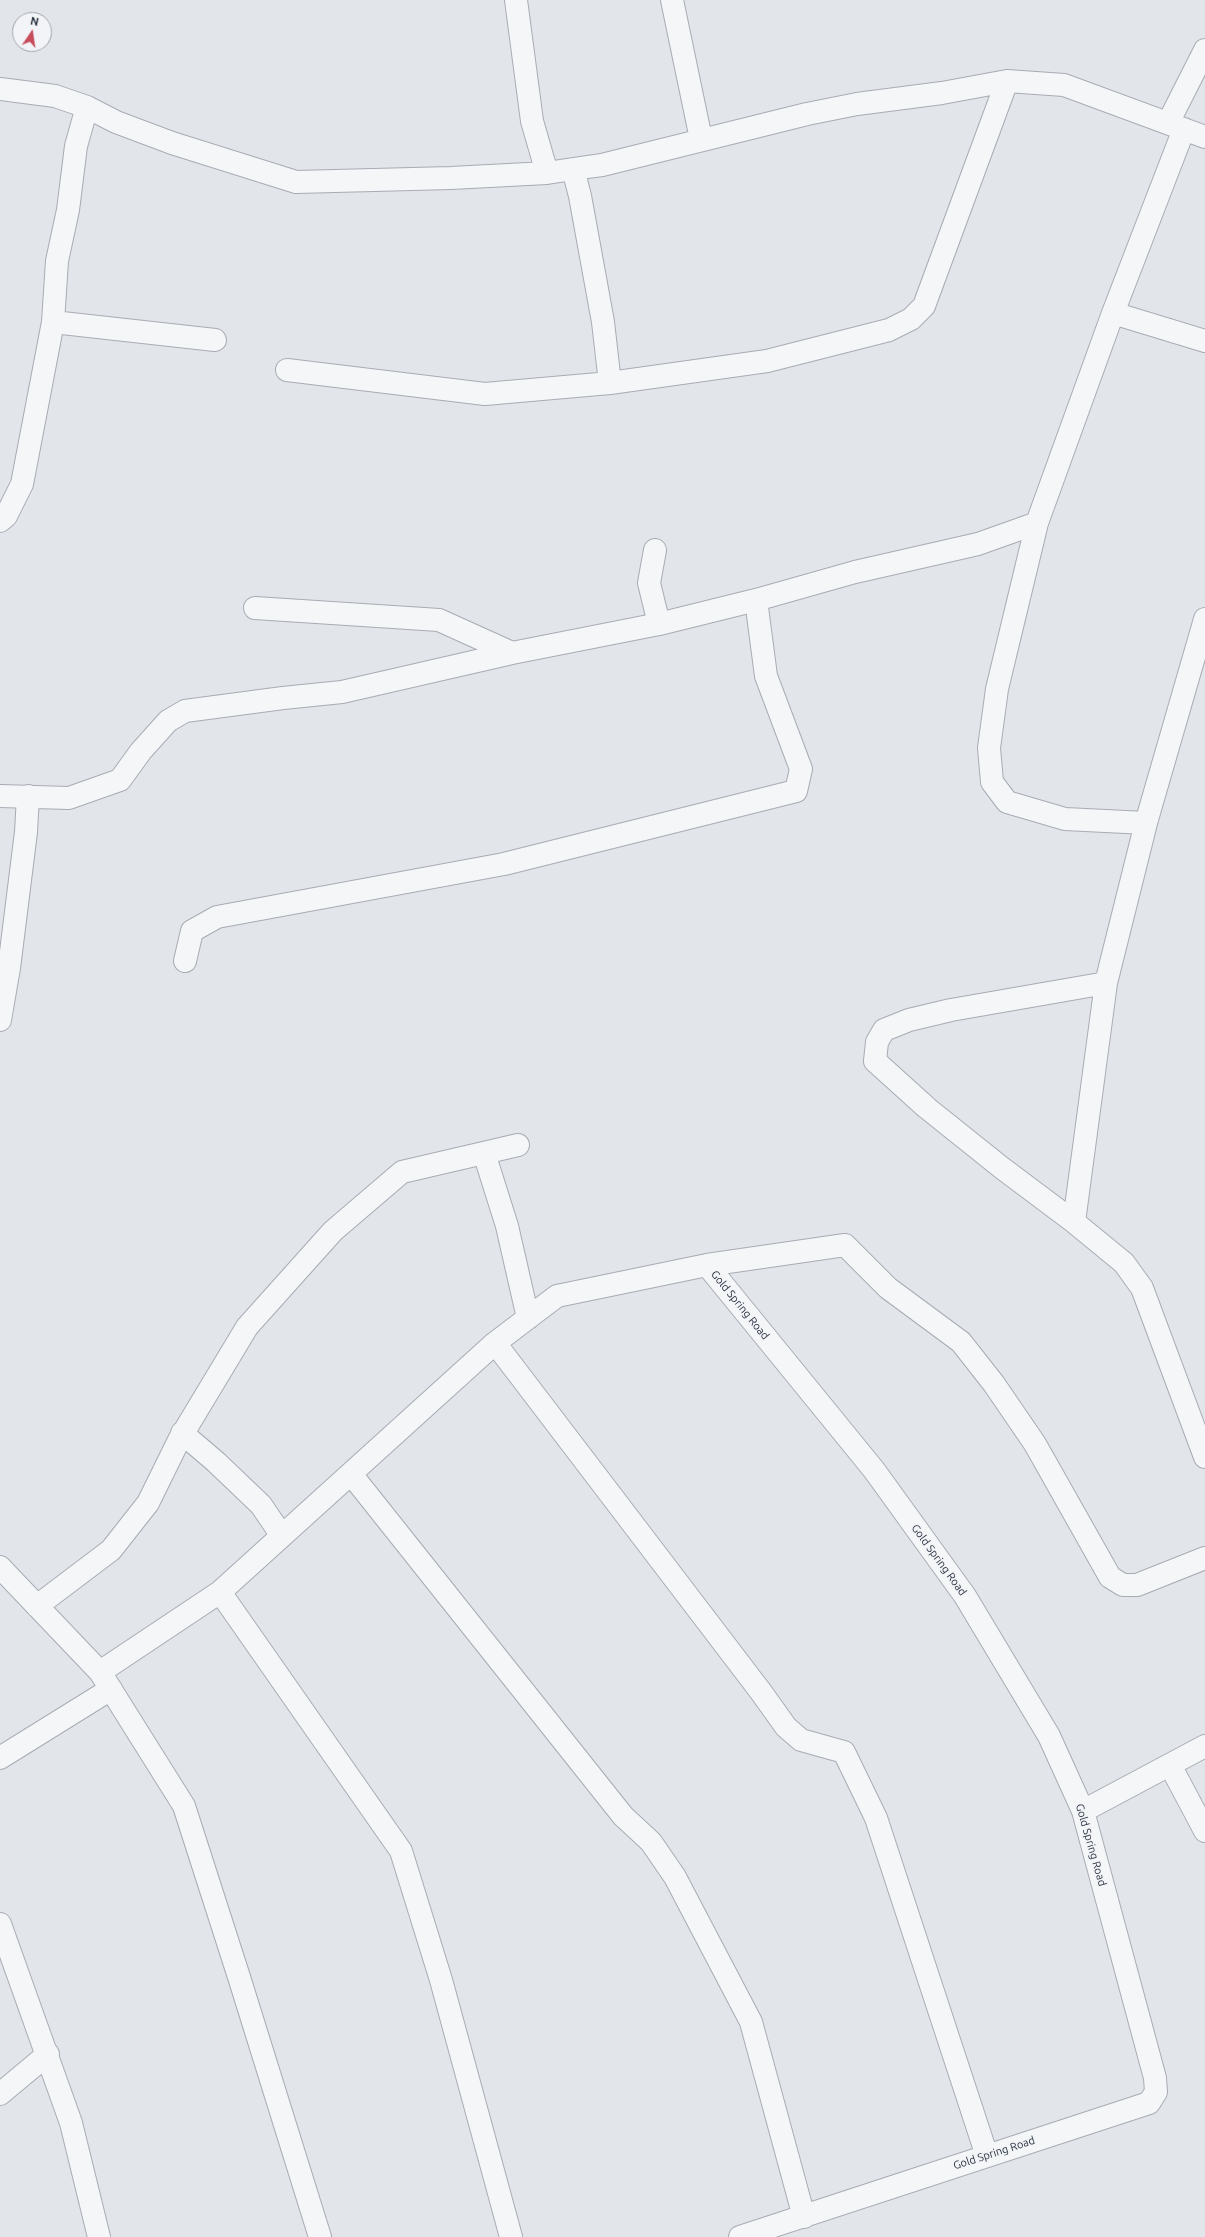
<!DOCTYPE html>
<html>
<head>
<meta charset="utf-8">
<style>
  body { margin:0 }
  #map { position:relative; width:1205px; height:2237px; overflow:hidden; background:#e2e5ea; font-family:Ubuntu,sans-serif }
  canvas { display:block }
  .north { position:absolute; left:12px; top:12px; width:40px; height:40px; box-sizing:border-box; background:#f2f4f7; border:1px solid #a2a7ae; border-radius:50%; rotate:13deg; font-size:11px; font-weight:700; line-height:16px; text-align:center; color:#2b3341 }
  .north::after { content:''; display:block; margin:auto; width:14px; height:18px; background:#c84e5e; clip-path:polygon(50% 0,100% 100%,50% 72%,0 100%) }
</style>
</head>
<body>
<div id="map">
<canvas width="1205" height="2237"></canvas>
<div class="north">N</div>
</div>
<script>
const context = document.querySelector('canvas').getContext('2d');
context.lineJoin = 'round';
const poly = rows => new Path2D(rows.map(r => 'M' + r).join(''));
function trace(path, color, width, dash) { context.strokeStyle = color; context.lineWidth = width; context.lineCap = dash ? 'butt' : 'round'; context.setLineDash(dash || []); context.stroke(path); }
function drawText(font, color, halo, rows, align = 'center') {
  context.font = font + ' Ubuntu,sans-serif'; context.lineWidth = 3; context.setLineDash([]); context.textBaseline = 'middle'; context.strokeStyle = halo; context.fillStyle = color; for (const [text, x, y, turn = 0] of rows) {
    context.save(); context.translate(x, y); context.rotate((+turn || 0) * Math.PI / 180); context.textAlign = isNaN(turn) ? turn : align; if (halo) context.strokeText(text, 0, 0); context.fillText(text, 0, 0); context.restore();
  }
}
const minor = poly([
  [516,0,532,121,547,173],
  [672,0,701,139],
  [0,89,55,96,87,107,116,122,172,143,296,182,451,178,547,173,573,169,602,165,807,114,857,104,942,93,1007,81,1064,85,1205,137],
  [1168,123,1205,50],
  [573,169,580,196,603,322,610,383],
  [1113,313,1205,341],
  [53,322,215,340],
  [287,370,485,394,610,383,767,361,889,330,911,319,924,306,1007,81],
  [0,521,6,516,22,484,53,322,57,261,68,210,76,146,87,107],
  [655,550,649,583,659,624],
  [255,608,439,620,512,653],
  [0,796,69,798,120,780,141,751,168,721,185,711,283,698,342,692,512,653,659,624,756,600,855,572,978,544,1037,523],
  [1146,823,1065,819,1007,802,992,782,989,748,997,689,1037,523,1113,313,1184,129],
  [185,961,192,931,217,917,504,864,796,791,801,769,766,676,756,600],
  [1106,983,951,1010,909,1020,884,1030,877,1042,875,1061,927,1108,1002,1168,1074,1222,1124,1263,1142,1288,1205,1457],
  [0,1020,9,968,26,832,28,796],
  [484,1153,507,1226,528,1318],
  [1074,1222,1106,983,1146,823,1205,619],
  [707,1265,874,1470,965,1596,1049,1736,1083,1811,1155,2078,1156,2092,1149,2103,740,2237],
  [495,1343,761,1692,786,1727,801,1740,844,1752,876,1818,987,2156],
  [182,1433,216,1462,261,1505,282,1536],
  [351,1474,623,1816,651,1842,675,1877,751,2022,804,2217],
  [0,1567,100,1672,184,1806,239,1977,320,2237],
  [220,1592,401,1851,441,1980,511,2237],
  [37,1606,111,1550,148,1503,179,1440,247,1327,333,1231,402,1172,518,1145],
  [100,1672,220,1592,495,1343,557,1296,707,1265,845,1245,888,1288,961,1342,994,1384,1035,1444,1110,1577,1123,1585,1137,1585,1205,1558],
  [0,1758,111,1689],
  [1170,1765,1205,1831],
  [1083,1811,1205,1746],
  [0,1924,71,2123,99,2237],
  [0,2094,48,2054]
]);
trace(minor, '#a7acb4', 24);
trace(minor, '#f5f6f8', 22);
drawText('11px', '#2b3341', '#f2f4f7', [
  ["Gold Spring Road",740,1305,51],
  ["Gold Spring Road",939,1560,54],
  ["Gold Spring Road",1091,1845,74],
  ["Gold Spring Road",994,2153,-18]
]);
</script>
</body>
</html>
